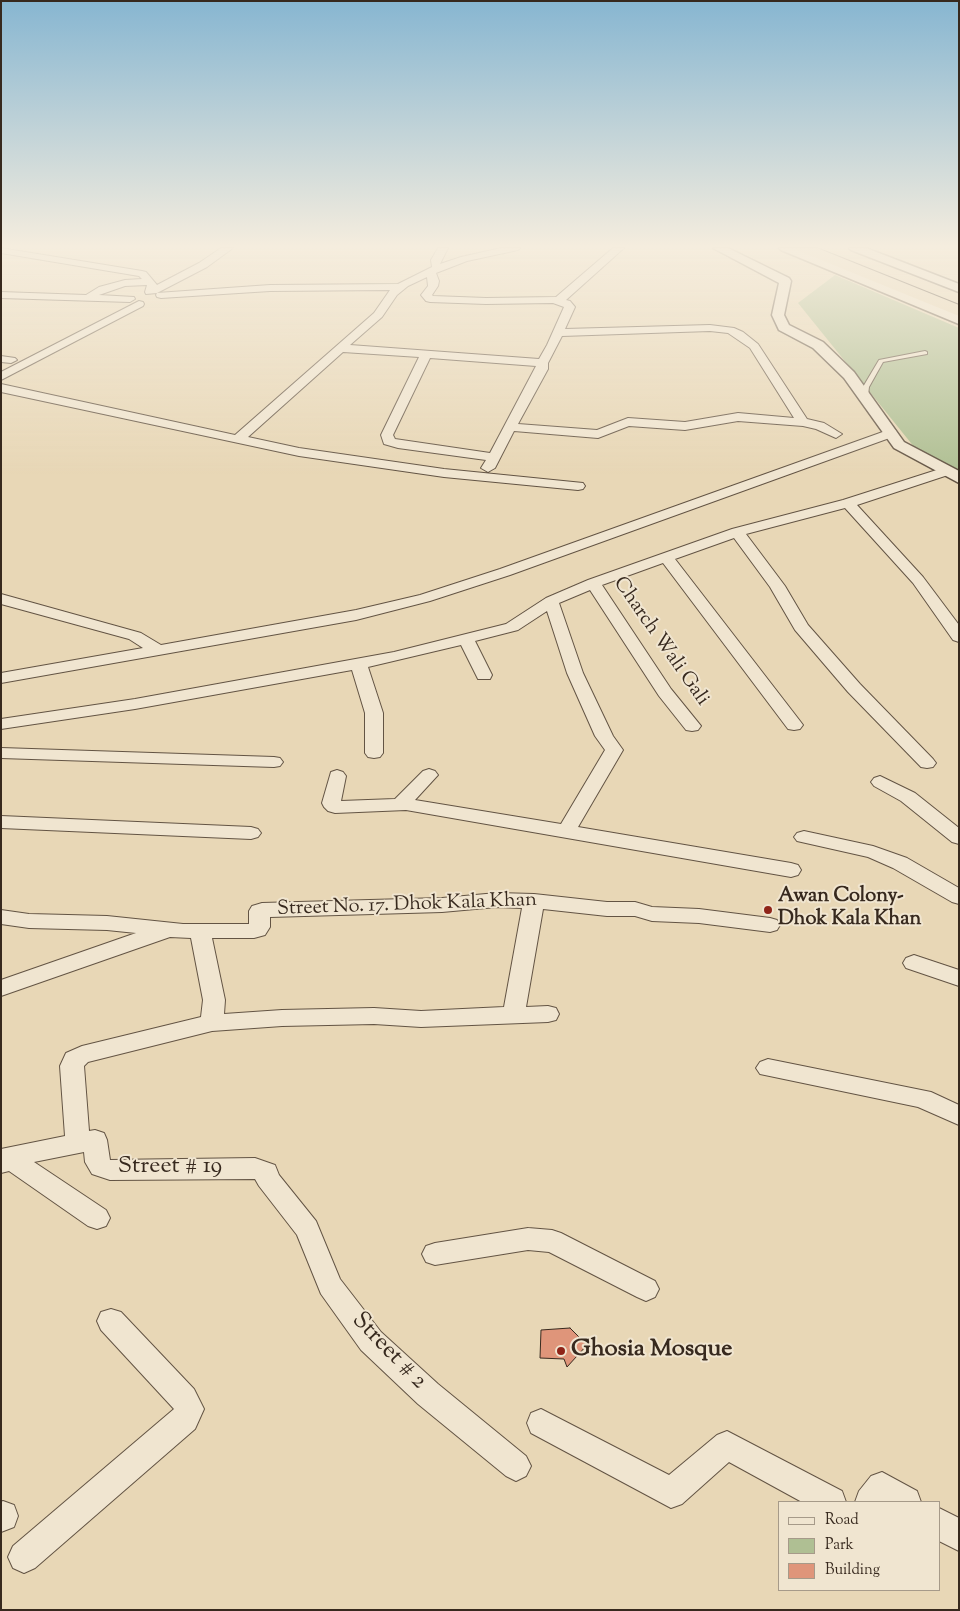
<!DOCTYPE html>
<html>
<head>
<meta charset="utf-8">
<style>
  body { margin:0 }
  #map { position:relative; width:960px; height:1611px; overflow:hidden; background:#e8d7b6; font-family:"Sorts Mill Goudy",serif }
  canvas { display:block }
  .frame { position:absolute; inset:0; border:2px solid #37291e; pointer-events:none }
  .legend { position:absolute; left:778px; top:1501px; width:162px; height:90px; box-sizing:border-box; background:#f0e5d0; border:1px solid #a69a89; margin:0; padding:6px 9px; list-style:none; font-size:15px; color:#37291e }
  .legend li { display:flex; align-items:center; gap:10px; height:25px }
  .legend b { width:25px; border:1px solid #a69a89 }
</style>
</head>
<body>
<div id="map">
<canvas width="960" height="1611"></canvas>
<div class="frame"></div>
<ul class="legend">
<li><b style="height:6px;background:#f0e5d0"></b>Road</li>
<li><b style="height:14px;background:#afbf93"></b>Park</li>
<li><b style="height:14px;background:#df957a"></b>Building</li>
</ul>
</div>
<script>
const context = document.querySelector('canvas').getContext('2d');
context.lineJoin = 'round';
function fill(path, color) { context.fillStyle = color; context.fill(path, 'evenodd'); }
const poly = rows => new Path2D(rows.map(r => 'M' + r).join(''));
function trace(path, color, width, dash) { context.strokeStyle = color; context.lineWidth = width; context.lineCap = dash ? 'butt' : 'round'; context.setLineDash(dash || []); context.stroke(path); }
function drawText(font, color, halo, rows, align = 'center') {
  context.font = font + ' "Sorts Mill Goudy",serif'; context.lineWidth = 4; context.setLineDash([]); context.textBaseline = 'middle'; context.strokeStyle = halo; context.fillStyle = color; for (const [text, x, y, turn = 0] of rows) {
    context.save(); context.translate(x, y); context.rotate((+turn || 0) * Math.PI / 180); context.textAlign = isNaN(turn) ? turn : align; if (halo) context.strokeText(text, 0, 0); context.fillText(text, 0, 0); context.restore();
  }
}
fill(poly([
  [835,275,959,328,959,475,923,458,798,303]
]), '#afbf93');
const building = poly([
  [570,1328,587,1345,567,1367,564,1359,540,1358,541,1330,570,1328]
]);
fill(building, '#df957a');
trace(building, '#37291e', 1);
const service = poly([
  [925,351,927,352,927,354,883,362,869,387,868,395,863,396,863,387,879,360,925,351]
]);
const minor = poly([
  [1,248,142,271,146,272,157,285,199,263,221,248,233,248,207,267,157,293,270,285,398,284,432,267,431,260,438,248,448,248,440,264,461,257,501,248,520,248,518,250,467,261,436,273,439,281,438,286,432,295,433,296,486,298,556,297,613,248,624,248,566,300,570,301,575,307,565,329,710,325,734,328,743,332,758,344,807,419,824,423,842,434,836,438,816,429,803,426,738,421,685,430,629,426,598,438,514,431,495,468,488,472,481,468,486,460,398,448,384,444,381,435,419,357,343,352,248,437,299,448,444,469,583,483,585,486,583,489,578,490,444,477,299,456,1,392,1,384,235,435,374,313,390,290,270,291,161,298,157,297,156,295,157,293,146,294,145,292,147,285,125,286,99,295,134,297,135,299,130,302,1,298,1,292,86,295,99,287,125,280,142,279,139,276,1,253,1,248],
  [427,277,428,286,421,295,426,301,430,302,486,304,553,303,564,307,547,345,539,359,350,345,382,317,397,295,408,286,427,277],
  [710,331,728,333,750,348,794,418,738,413,685,422,628,418,597,430,518,424,548,369,548,363,562,336,710,331],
  [430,358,536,366,490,453,395,439,393,435,430,358],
  [139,301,143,302,144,304,143,306,1,380,1,372,139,301],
  [1,356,15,358,17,360,11,363,1,362,1,356],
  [891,429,895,430,897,433,895,436,510,575,430,601,356,620,1,683,1,673,143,648,129,639,1,604,1,594,141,633,161,645,356,610,420,595,500,569,891,429],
  [946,467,951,468,953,471,951,474,857,505,923,577,959,625,959,642,953,640,913,583,845,508,746,534,785,586,808,625,860,684,933,759,936,763,933,767,927,768,921,767,848,692,795,630,770,587,734,538,675,559,800,721,803,725,800,729,794,730,788,729,663,563,602,585,671,689,701,726,698,730,692,731,686,730,659,696,590,590,559,603,583,673,613,736,623,750,578,827,791,863,798,865,801,870,798,875,791,877,406,810,335,813,328,811,324,807,322,803,331,772,337,770,343,772,346,776,341,801,395,799,423,771,429,769,435,771,438,775,415,800,561,824,605,750,595,736,567,673,547,611,518,630,475,641,492,675,490,679,478,679,461,645,368,667,383,713,383,753,380,757,374,758,368,757,365,753,365,713,352,670,135,709,1,729,1,719,135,699,394,652,506,624,546,598,588,580,732,529,843,500,946,467],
  [1,748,274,757,280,758,283,762,280,766,274,767,1,758,1,748],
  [880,776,915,793,959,828,959,844,952,842,901,801,874,786,871,782,874,778,880,776],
  [1,816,251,827,258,829,261,833,258,837,251,839,1,828,1,816],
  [804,831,873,846,907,858,959,888,959,904,952,902,893,868,868,857,797,841,794,837,797,833,804,831],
  [497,893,534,894,607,902,635,902,652,907,699,909,770,918,777,920,780,925,777,930,770,932,699,923,652,921,635,916,607,916,543,909,526,1007,548,1006,556,1008,559,1014,556,1020,548,1022,421,1027,374,1024,282,1026,212,1031,88,1062,84,1066,89,1131,95,1130,104,1133,107,1140,110,1160,255,1158,275,1165,279,1175,316,1221,340,1279,381,1332,438,1384,526,1456,531,1466,526,1476,516,1481,506,1476,418,1404,361,1350,321,1294,297,1235,259,1186,255,1179,110,1180,92,1174,85,1162,84,1152,34,1162,106,1210,110,1218,106,1226,97,1229,88,1226,9,1171,1,1173,1,1149,65,1136,60,1066,66,1053,82,1046,201,1017,203,1000,191,938,170,937,1,996,1,980,136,933,107,930,29,928,1,924,1,910,29,914,107,916,183,924,249,924,249,911,252,906,262,903,442,898,497,893],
  [497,907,522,908,504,1007,421,1011,374,1008,282,1010,224,1014,225,1000,212,938,254,938,265,935,270,927,270,917,442,912,497,907],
  [914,955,959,970,959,986,906,968,903,963,906,958,914,955],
  [768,1059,931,1092,959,1105,959,1125,918,1107,760,1074,756,1068,760,1062,768,1059],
  [528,1228,552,1230,561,1233,655,1281,659,1289,655,1297,646,1301,637,1297,549,1252,528,1250,435,1265,426,1262,422,1254,426,1246,435,1243,528,1228],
  [111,1309,121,1312,194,1389,204,1409,195,1429,35,1568,24,1573,13,1568,8,1557,13,1546,174,1409,101,1330,97,1321,101,1312,111,1309],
  [541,1409,669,1475,717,1435,727,1431,842,1491,846,1502,802,1502,729,1462,682,1504,671,1508,531,1433,527,1423,531,1413,541,1409],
  [882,1472,917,1491,921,1502,855,1502,859,1491,871,1476,882,1472],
  [3,1501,14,1505,18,1516,14,1527,1,1532,1,1502,3,1501],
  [939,1508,959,1518,959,1551,939,1541,939,1508]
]);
const tertiary = poly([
  [713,248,728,248,789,278,791,281,784,315,789,325,823,342,854,372,904,442,959,471,959,483,894,448,844,378,813,348,779,330,772,315,779,283,713,248],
  [779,248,795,248,959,315,959,324,781,250,779,248],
  [849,248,866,248,959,284,959,292,851,250,849,248]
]);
const trunk = poly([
  [797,248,817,248,959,305,959,316,799,251,797,248]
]);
trace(service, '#635444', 2);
trace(minor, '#635444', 2);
trace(tertiary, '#635444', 3);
trace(trunk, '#37291e', 2);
fill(service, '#f0e5d0');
fill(minor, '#f0e5d0');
fill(tertiary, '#f0e5d0');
fill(trunk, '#e8d7b6');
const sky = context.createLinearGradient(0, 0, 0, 474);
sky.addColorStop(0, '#87b6d1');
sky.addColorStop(0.52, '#f5edde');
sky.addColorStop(1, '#f5edde00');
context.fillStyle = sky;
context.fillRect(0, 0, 960, 474);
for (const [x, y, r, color] of [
  [768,910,5,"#8f2418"],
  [561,1351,5,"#8f2418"]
]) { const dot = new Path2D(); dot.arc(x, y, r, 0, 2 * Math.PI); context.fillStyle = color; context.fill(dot); trace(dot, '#f0e5d0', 2); }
drawText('20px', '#37291e', '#f0e5d0', [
  ["Charch Wali Gali",660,642,55],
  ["Street No. 17. Dhok Kala Khan",407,906,-2]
]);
drawText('bold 20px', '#37291e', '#f0e5d0', [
  ["Awan Colony-",778,898],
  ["Dhok Kala Khan",778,921]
], 'left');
drawText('24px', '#37291e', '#f0e5d0', [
  ["Street # 19",170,1168],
  ["Street # 2",388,1352,46]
]);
drawText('bold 24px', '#37291e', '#f0e5d0', [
  ["Ghosia Mosque",571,1351]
], 'left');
</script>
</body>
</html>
